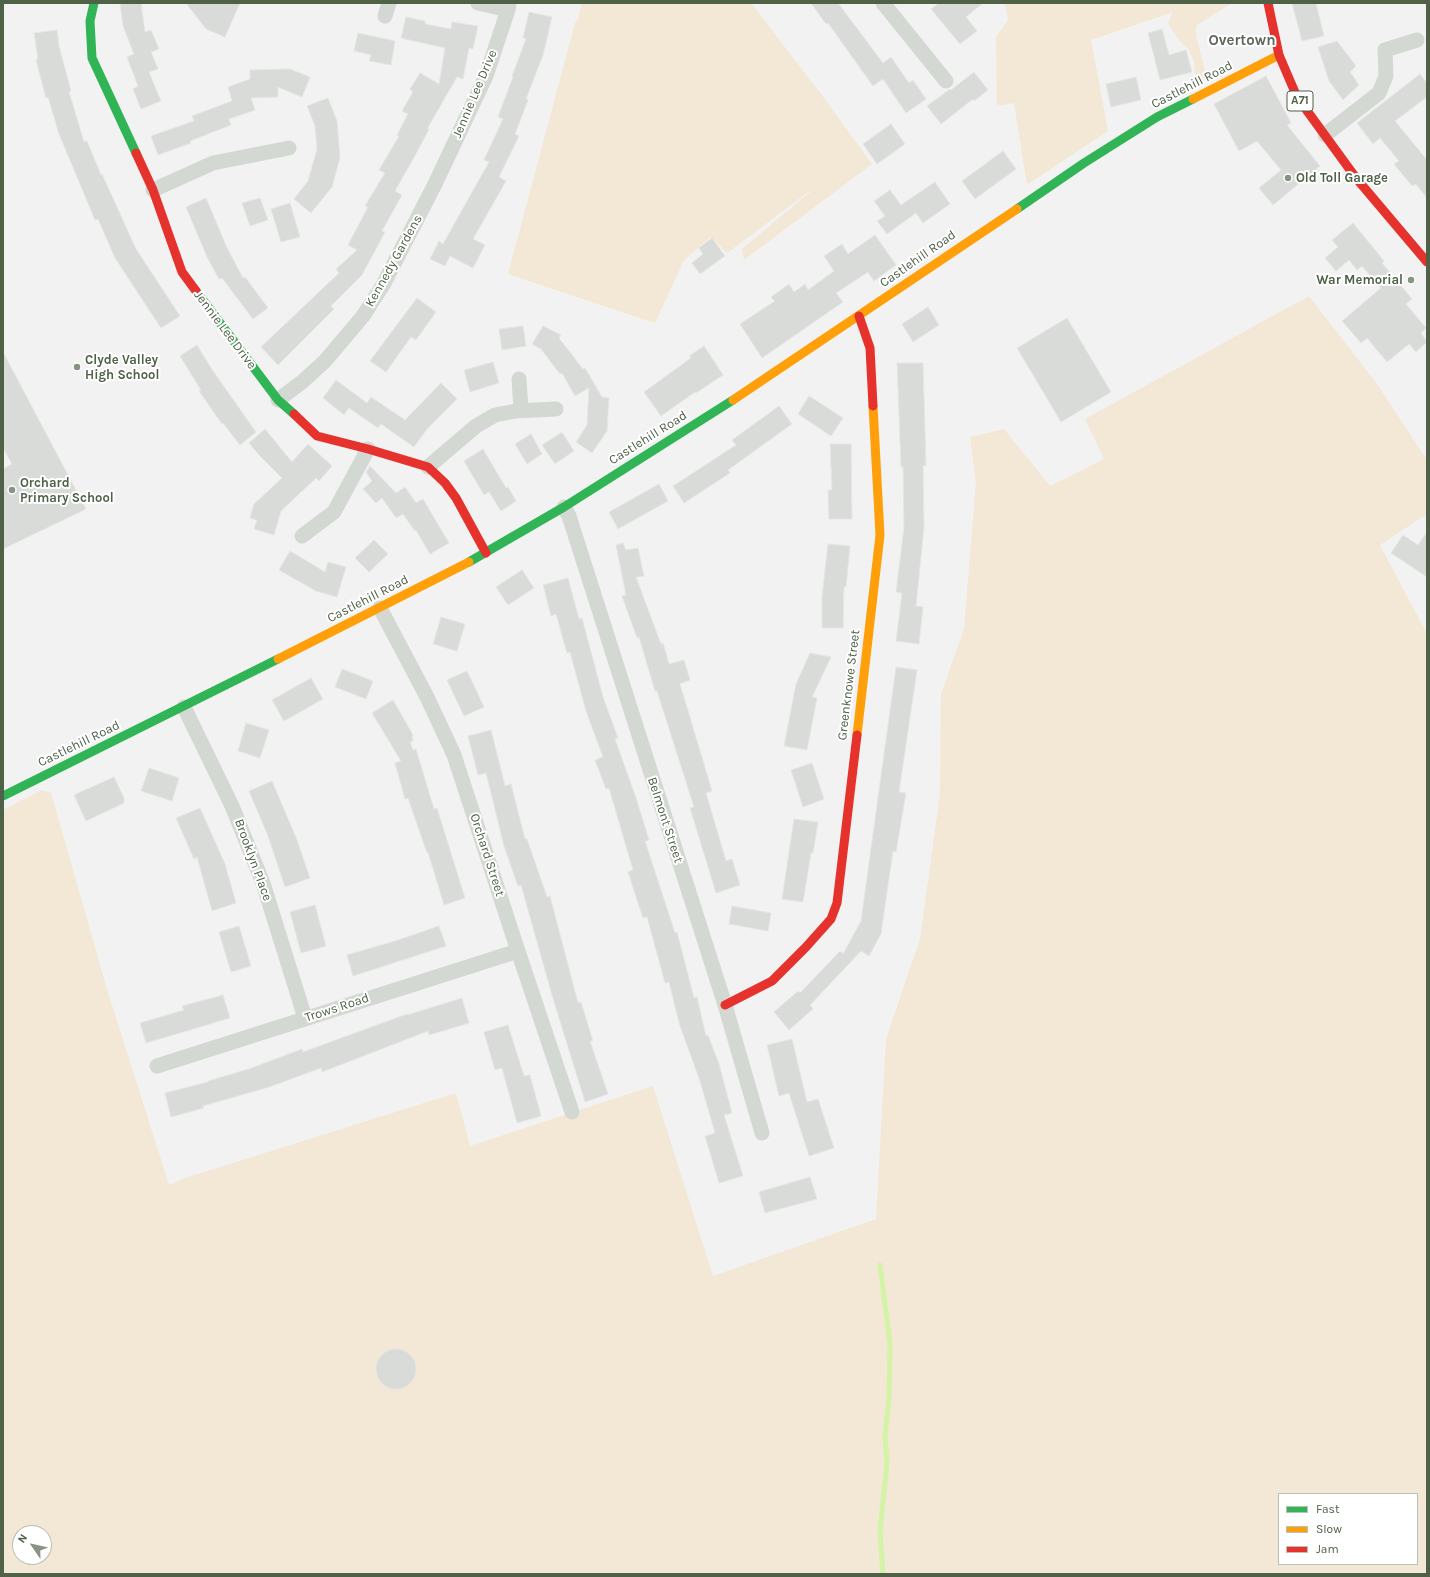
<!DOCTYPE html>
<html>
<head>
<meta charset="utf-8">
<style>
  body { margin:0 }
  #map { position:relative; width:1430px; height:1577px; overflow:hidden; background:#f2f2f3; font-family:Karla,sans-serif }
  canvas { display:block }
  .frame { position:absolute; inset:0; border:4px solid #4f6147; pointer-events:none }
  .legend { position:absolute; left:1278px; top:1493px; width:140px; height:72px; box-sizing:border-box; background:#fff; border:1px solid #b9c0b5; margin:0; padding:5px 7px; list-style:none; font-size:12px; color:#4f6147 }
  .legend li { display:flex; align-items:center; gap:8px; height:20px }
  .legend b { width:20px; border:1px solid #b9c0b5 }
  .north { position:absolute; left:12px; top:1525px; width:40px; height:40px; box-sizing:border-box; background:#fff; border:1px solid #b9c0b5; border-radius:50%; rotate:304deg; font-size:11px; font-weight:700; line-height:16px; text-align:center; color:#4f6147 }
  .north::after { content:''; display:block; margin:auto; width:14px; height:18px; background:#889483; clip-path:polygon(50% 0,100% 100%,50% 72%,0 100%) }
</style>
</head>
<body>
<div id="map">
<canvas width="1430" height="1577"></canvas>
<div class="frame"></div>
<ul class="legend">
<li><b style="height:5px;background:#30b455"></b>Fast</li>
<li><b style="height:5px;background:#ff9f0a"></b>Slow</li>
<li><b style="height:5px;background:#e5322d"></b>Jam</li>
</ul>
<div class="north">N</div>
</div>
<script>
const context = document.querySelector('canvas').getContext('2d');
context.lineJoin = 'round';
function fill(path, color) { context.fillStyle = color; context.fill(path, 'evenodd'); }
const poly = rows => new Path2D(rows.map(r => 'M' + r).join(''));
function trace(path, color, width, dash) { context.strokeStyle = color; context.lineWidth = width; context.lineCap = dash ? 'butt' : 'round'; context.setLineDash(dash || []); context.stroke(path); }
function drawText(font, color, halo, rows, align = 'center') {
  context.font = font + ' Karla,sans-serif'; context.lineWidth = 4; context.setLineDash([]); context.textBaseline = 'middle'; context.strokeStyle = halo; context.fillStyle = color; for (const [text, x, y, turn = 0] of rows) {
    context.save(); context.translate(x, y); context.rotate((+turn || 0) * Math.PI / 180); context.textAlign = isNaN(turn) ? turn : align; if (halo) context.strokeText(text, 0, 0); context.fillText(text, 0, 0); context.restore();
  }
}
fill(poly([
  [582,3,751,3,824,98,872,164,744,260,742,249,810,192,811,190,727,253,711,237,684,260,655,323,508,274,575,23,579,18,578,17],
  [1005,3,1191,3,1191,5,1199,3,1232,3,1197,25,1196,31,1197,40,1207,78,1201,82,1195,74,1194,62,1189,50,1178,39,1168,23,1173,12,1091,40,1108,131,1027,185,1014,103,997,106,996,37,1008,20],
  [1309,296,1377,384,1427,460,1427,514,1380,545,1427,634,1427,1574,3,1574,3,810,42,790,51,793,106,986,169,1185,185,1178,456,1093,470,1146,653,1086,713,1276,876,1219,886,1039,920,939,940,794,941,694,964,629,976,482,970,437,1004,429,1050,486,1104,459,1085,419],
  [1279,1494,1417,1494,1417,1564,1279,1564],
  [20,1533,44,1533,44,1557,20,1557]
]), '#f3e7d5');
trace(poly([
  [880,1265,890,1343,889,1399,885,1436,887,1463,880,1531,883,1574]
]), '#d3f4a7', 5);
const building = poly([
  [120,3,141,3,145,32,151,30,159,49,151,52,158,69,149,72,161,101,141,109,133,89,138,86,127,57,134,54,123,26,120,3],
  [186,3,240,3,225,37,206,29,186,3],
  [811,3,838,3,883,63,891,57,909,83,913,80,926,99,906,113,883,79,873,86,828,23,826,24,811,3],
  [939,3,983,3,966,17,977,31,960,44,931,9,939,3],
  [1292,3,1316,3,1324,36,1302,41,1292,3],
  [529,12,552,17,543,55,526,99,528,100,515,134,519,136,499,177,506,181,473,239,485,245,473,268,450,256,445,266,430,259,439,241,443,244,489,162,484,160,503,119,498,117,513,77,512,76,526,39,523,38,529,12],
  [406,17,425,21,425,24,451,29,452,22,478,26,473,49,469,48,463,79,457,77,427,129,429,129,417,152,395,191,402,195,382,231,385,232,362,275,331,306,334,309,278,365,261,347,339,273,336,269,357,250,348,245,368,207,365,206,385,173,379,170,399,136,397,135,408,114,402,111,413,92,410,89,420,73,439,84,445,48,401,38,406,17],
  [1162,29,1169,55,1186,50,1192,72,1160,80,1148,33,1162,29],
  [57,30,59,46,71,91,69,92,84,142,87,141,101,175,102,174,136,249,180,316,161,328,115,258,98,219,95,220,59,134,48,97,46,98,36,60,38,59,34,33,57,30],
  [358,33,395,41,391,65,369,61,371,55,354,51,358,33],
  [1337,41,1356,66,1350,72,1359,85,1343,100,1329,81,1318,47,1337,41],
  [290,69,310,77,302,97,278,87,278,97,251,98,255,110,229,119,231,125,190,141,191,143,158,155,151,136,194,121,192,116,232,101,228,87,250,79,250,70,290,69],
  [974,72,988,90,974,101,973,99,941,124,927,106,950,89,951,90,974,72],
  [1420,74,1427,83,1427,97,1395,121,1427,160,1427,198,1416,184,1412,186,1394,164,1399,161,1380,138,1373,144,1357,123,1420,74],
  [1266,76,1291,123,1287,125,1320,166,1273,205,1259,188,1281,170,1257,141,1239,151,1214,104,1266,76],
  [1136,77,1141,100,1111,107,1106,84,1136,77],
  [328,98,337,121,340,158,332,187,311,213,294,199,308,181,317,149,315,126,307,106,328,98],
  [891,124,905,144,877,164,863,144,891,124],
  [1003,151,1016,169,975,199,962,181,1003,151],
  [935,182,950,204,923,223,916,213,887,234,877,221,885,216,874,201,890,190,901,205,935,182],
  [206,198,227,248,243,278,245,277,268,308,253,319,222,278,219,279,207,257,186,207,206,198],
  [260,198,268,220,250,226,242,203,260,198],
  [290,203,300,237,281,242,271,209,290,203],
  [1353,223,1384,261,1382,263,1412,299,1406,304,1426,328,1421,333,1427,342,1416,352,1409,344,1387,362,1367,338,1361,343,1342,321,1381,288,1362,266,1357,270,1349,260,1336,271,1325,258,1338,247,1332,240,1353,223],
  [875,235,896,265,874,281,868,272,836,293,843,302,762,358,740,324,775,301,771,297,789,284,794,292,805,284,808,290,834,271,824,256,842,244,848,254,875,235],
  [712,238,725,256,700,274,692,263,703,254,699,248,712,238],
  [417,298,436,312,416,340,411,337,386,372,370,361,417,298],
  [928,307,939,325,913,342,902,324,928,307],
  [1067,318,1111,392,1061,422,1017,348,1067,318],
  [523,326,526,346,502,350,499,329,523,326],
  [543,326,561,335,559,338,583,369,585,368,602,397,609,398,607,431,592,453,576,442,587,425,589,388,575,396,562,373,560,374,541,349,532,344,543,326],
  [197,345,213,371,256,432,240,445,223,423,222,424,199,391,201,390,180,356,197,345],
  [704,346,723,375,696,393,695,392,661,416,644,392,691,358,689,356,704,346],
  [3,352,86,509,3,549,3,469,12,464,3,448,3,352],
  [493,362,499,383,470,392,464,370,493,362],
  [897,363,923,363,926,465,923,466,924,527,916,606,923,607,919,644,896,641,902,593,896,592,904,528,903,467,901,467,897,363],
  [336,380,367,403,371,397,405,420,441,383,457,399,427,429,414,447,381,424,378,428,349,408,344,415,323,398,336,380],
  [809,396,843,418,831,436,798,414,809,396],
  [779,406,792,424,728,470,730,473,684,503,673,486,736,445,732,440,779,406],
  [265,429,292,462,308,444,332,466,319,481,316,478,281,511,274,535,254,529,257,520,250,518,254,504,282,478,260,456,249,443,265,429],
  [562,432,574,451,555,464,542,445,562,432],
  [531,434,542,454,527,464,515,444,531,434],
  [830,444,851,444,852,519,829,519,828,490,832,490,830,444],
  [483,449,506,488,508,487,516,501,501,511,489,492,484,495,464,461,483,449],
  [370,466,396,493,405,487,416,503,423,499,449,543,430,554,416,530,415,531,403,514,396,518,382,498,376,503,363,489,372,481,366,472,370,466],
  [659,484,668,501,618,529,609,512,659,484],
  [1427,532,1427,577,1391,553,1403,535,1418,545,1427,532],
  [374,540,388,554,369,572,355,558,374,540],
  [623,543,626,550,638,548,644,576,636,577,661,644,663,643,669,664,684,660,690,680,680,684,712,791,706,793,726,861,732,859,740,885,716,893,690,808,694,807,657,691,655,691,639,637,637,638,622,596,626,595,616,545,623,543],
  [828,544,850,546,846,587,844,587,843,628,822,628,822,597,828,544],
  [290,551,325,572,328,562,346,567,337,597,316,591,279,570,290,551],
  [522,570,534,588,508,605,496,587,522,570],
  [568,578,579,619,582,618,603,697,618,738,615,739,636,798,649,840,645,841,675,933,677,932,694,998,697,997,706,1036,708,1035,719,1064,732,1113,724,1115,743,1176,719,1183,705,1136,715,1133,700,1081,680,1026,669,982,665,983,647,917,643,918,628,872,633,870,609,788,606,789,595,760,603,757,586,711,570,652,567,653,556,614,551,616,543,585,568,578],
  [441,617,465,624,457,651,433,644,441,617],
  [810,653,831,657,812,697,817,698,807,750,784,746,796,684,810,653],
  [896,667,917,670,899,792,906,793,896,852,893,851,881,934,869,956,861,951,810,1005,813,1009,789,1030,774,1012,798,991,800,993,840,951,843,954,861,921,896,667],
  [342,669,373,681,366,699,335,687,342,669],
  [467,671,484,707,464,716,447,680,467,671],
  [311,678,323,699,284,721,272,700,311,678],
  [393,700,413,735,412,736,413,741,410,742,413,750,416,749,434,809,437,808,465,898,444,905,428,852,427,853,408,798,405,799,395,763,401,761,372,713,393,700],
  [246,723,269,730,260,758,238,751,246,723],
  [491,730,505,786,511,784,525,839,527,839,547,897,550,896,578,1003,581,1002,593,1041,590,1041,608,1094,585,1102,552,995,521,885,518,886,504,846,486,773,478,775,468,736,491,730],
  [812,763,824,799,803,807,791,770,812,763],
  [149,768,179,778,172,801,141,791,149,768],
  [114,777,124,798,124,803,86,821,74,795,114,777],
  [272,781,297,840,310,878,285,887,268,836,249,791,272,781],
  [200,808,225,864,236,903,212,911,197,857,194,859,176,818,200,808],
  [794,819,818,822,813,853,811,853,803,902,782,899,794,819],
  [315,905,326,946,301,953,290,912,315,905],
  [732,906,771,913,768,931,729,924,732,906],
  [239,926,251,966,231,972,219,932,239,926],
  [439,926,446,946,353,976,347,955,395,941,439,926],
  [223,995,230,1018,146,1043,140,1023,184,1010,182,1006,223,995],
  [462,998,469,1023,429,1035,428,1031,322,1072,321,1068,269,1087,203,1106,204,1108,171,1117,165,1093,208,1082,208,1081,249,1069,302,1049,303,1052,407,1014,407,1015,462,998],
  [508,1025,524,1076,530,1075,541,1116,517,1123,502,1068,495,1070,484,1032,508,1025],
  [792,1039,807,1102,818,1099,834,1148,809,1156,789,1093,779,1096,767,1045,792,1039],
  [810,1177,817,1199,765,1213,759,1192,810,1177],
  '376 1369a20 20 0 1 1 40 0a20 20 0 1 1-40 0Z'
]);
fill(building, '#d9dbd8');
trace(building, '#e4e5e4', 1);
trace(poly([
  [478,3,508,10],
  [883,3,946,81],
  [385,16,389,3],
  [1325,135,1379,93,1386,76,1385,50,1417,40],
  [153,190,213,163,289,148],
  [519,379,521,410],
  [278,400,302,382,325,361,363,316,383,285,435,184,486,76,508,10,509,3],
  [428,467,476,426,495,415,516,411,556,409],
  [564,507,569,516,725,1005,762,1133],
  [302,536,334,512,368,449],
  [380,608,427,697,454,755,518,951,572,1112],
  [184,707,232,806,263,883,305,1018],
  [157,1066,518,951]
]), '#d4d8d3', 15);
trace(poly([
  [94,3,90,21,92,58,136,153],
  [1017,209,1084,163,1157,117,1193,99],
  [196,291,278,400,294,414],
  [469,562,564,507,733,400],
  [3,796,278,659]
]), '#30b455', 9);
trace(poly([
  [1193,99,1279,55],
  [733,400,1017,209],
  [278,659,469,562],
  [857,735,880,535,873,406]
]), '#ff9f0a', 9);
trace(poly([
  [1268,3,1279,55,1297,97,1356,178,1427,262],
  [136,153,153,190,182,272,196,291],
  [859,316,870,348,873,406],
  [294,414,317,436,368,449,428,467,445,483,456,498,486,553],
  [725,1005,772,981,806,947,831,919,837,903,857,735]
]), '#e5322d', 9);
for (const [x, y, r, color] of [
  [1288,178,4,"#889483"],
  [1411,280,4,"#889483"],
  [77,367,4,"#889483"],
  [12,490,4,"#889483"]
]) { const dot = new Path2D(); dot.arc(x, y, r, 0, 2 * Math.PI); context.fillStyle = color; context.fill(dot); trace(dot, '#fff', 1.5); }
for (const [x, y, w] of [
  [1300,101,26]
]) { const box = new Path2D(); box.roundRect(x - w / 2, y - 10, w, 20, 3); context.fillStyle = '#fff'; context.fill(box); trace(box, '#4f6147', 1); }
drawText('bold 12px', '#4f6147', null, [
  ["A71",1300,101]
]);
drawText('13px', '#4f6147', '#fff', [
  ["Castlehill Road",1192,85,-27],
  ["Jennie Lee Drive",475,94,-67],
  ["Castlehill Road",918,259,-35],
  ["Kennedy Gardens",394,261,-61],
  ["Jennie Lee Drive",225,330,53],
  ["Castlehill Road",648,438,-32],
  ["Castlehill Road",368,599,-27],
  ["Greenknowe Street",849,685,-83],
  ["Castlehill Road",79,744,-26],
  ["Belmont Street",665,820,72],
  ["Orchard Street",487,855,72],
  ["Brooklyn Place",253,860,70],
  ["Trows Road",337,1008,-18]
]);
drawText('bold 13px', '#4f6147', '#fff', [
  ["Old Toll Garage",1296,178],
  ["War Memorial",1403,280,"right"],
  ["Clyde Valley",85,360],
  ["High School",85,375],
  ["Orchard",20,483],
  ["Primary School",20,498]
], 'left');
drawText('bold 15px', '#5f675d', '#fff', [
  ["Overtown",1242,41]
]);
</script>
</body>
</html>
